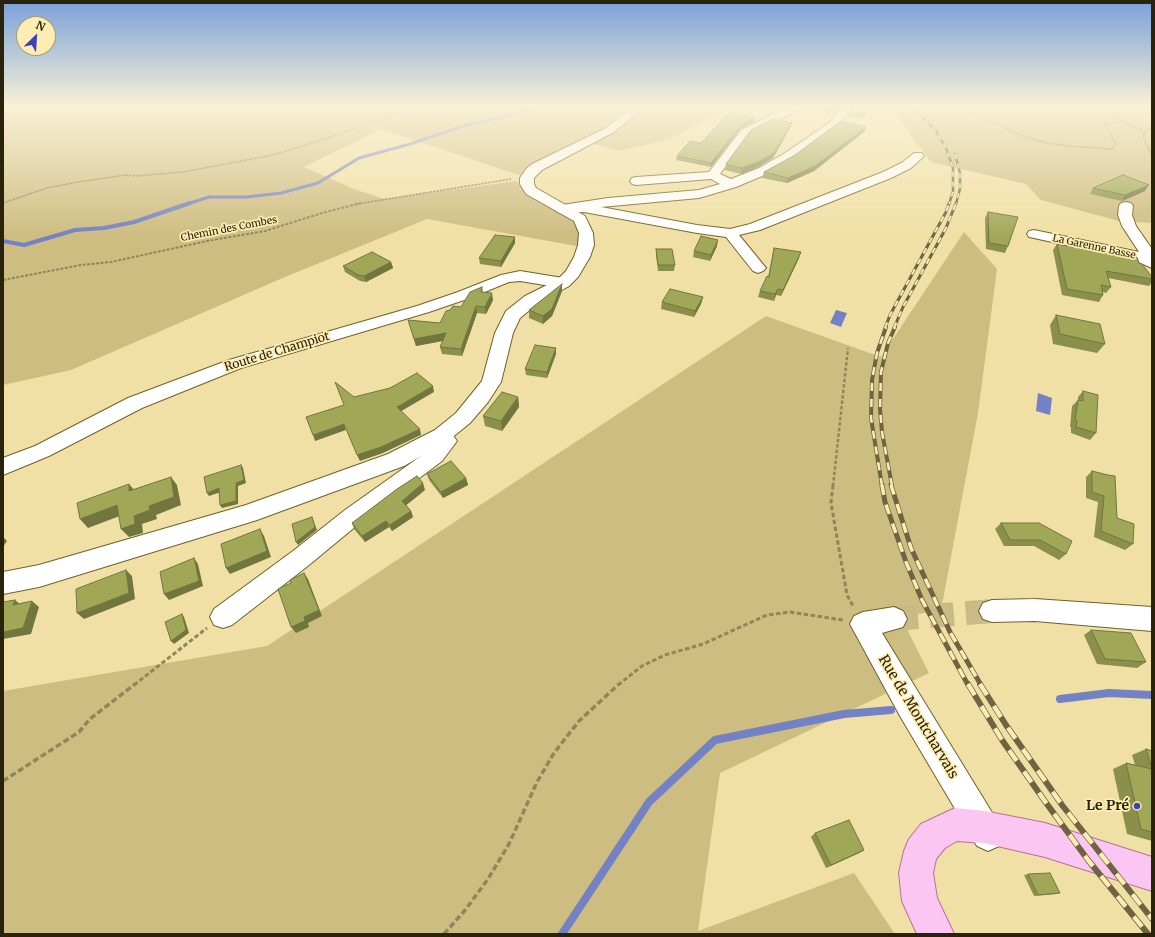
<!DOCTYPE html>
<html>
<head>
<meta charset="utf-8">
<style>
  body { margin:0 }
  #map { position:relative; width:1155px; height:937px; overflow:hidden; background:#f1e0a5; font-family:Merriweather,serif }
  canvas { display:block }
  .frame { position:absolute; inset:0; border:4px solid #2a230c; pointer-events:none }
  .north { position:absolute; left:16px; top:16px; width:40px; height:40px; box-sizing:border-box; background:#feedb2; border:1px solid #a99c70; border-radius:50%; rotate:25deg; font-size:11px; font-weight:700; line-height:16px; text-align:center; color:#2a230c }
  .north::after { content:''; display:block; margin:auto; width:14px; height:18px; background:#3c43b7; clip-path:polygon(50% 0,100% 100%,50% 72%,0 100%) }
</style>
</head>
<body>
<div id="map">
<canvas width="1155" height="937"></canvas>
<div class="frame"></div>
<div class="north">N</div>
</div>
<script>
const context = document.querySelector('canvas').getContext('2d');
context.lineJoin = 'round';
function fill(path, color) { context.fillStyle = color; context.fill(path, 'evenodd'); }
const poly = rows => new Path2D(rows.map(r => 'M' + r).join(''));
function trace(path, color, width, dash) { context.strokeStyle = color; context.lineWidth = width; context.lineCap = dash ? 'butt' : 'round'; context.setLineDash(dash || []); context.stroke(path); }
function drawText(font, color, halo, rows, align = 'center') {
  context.font = font + ' Merriweather,serif'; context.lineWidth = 3.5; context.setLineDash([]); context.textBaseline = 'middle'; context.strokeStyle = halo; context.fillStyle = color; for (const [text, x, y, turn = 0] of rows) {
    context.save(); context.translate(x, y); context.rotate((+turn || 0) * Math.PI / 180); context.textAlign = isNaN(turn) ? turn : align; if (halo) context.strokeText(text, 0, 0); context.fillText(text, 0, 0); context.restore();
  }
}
fill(poly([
  [3,106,736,106,670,139,620,151,588,142,522,176,381,129,304,167,354,189,384,199,516,181,535,198,580,222,582,247,427,219,285,277,71,370,3,385],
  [889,106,1152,106,1152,223,1119,221,1041,200,1026,184,931,162],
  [964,232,997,269,978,413,941,610,901,617,929,673,720,773,698,931,854,873,895,934,3,934,3,691,267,646,766,316,881,357]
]), '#cebd81');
fill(poly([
  [836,310,847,313,841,327,830,323],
  [1038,393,1052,398,1050,415,1036,411]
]), '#7381c5');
trace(poly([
  [559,106,566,106],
  [187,204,209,197,247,197,281,193,318,183,359,158,410,144,466,125,506,116,536,106]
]), '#7381c5', 3);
trace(poly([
  [3,241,24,245,75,230,104,228,134,222,190,203]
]), '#7381c5', 4);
trace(poly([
  [1060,699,1109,693,1152,695],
  [562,934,649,802,715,740,844,714,891,710]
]), '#7381c5', 8);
trace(poly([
  [894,619,992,611]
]), '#c9ba86', 24, [24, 12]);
const minor = poly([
  [789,106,799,106,795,112,749,134,720,174,731,179,759,168,785,153,829,123,840,110,841,106,851,106,850,111,837,127,793,159,767,174,736,187,699,198,601,207,697,225,730,229,750,224,883,172,903,162,914,153,922,153,924,156,911,168,891,178,760,230,739,235,766,268,763,271,758,273,753,271,726,237,697,233,584,212,562,213,557,212,555,209,557,206,562,205,608,198,699,190,720,184,711,179,636,185,632,184,630,181,632,178,636,177,709,172,741,130,789,106],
  [1126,202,1131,203,1133,206,1132,215,1136,226,1152,249,1152,268,1134,260,1034,238,1029,237,1027,234,1029,231,1034,230,1139,252,1122,226,1118,215,1119,206,1121,203,1126,202],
  [520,271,563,278,569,280,571,283,569,286,563,288,520,281,509,282,470,298,429,312,241,368,142,408,49,456,3,475,3,458,35,446,128,398,229,360,417,306,458,292,501,275,520,271],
  [442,428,449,430,457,441,442,461,361,522,309,565,232,625,223,628,214,625,210,617,214,609,293,551,345,510,428,451,436,441,432,435,435,430,442,428],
  [1035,599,1152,607,1152,631,1035,621,992,622,983,619,979,611,983,603,992,600,1035,599],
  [894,607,903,611,907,619,903,627,882,633,999,824,1004,835,999,846,988,851,977,846,900,716,850,624,854,616,863,612,894,607]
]);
const tertiary = poly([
  [633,106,646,106,614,132,542,170,534,178,534,184,536,188,585,216,593,233,594,245,590,257,578,277,569,286,537,304,520,318,513,333,501,382,488,402,470,423,449,440,404,466,257,520,39,587,3,594,3,572,39,565,246,505,388,454,435,430,456,413,482,381,495,333,506,311,525,296,557,280,566,271,574,257,578,245,579,233,574,221,526,194,520,184,520,178,526,169,532,164,606,128,633,106]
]);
const primary = poly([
  [955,808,984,811,1045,823,1152,857,1152,891,1045,857,984,843,957,841,945,848,936,859,933,873,937,898,954,934,917,934,902,901,899,873,904,851,909,839,921,824,955,808]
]);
trace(minor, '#706129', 2);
trace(tertiary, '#706129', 2);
trace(primary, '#b1749c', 2);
trace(poly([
  [960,106,960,108,966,113,995,123,1020,135,1047,143,1069,146,1112,149,1116,144,1105,124,1117,122,1126,123],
  [1093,106,1146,133],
  [1152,126,1143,136,1152,156],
  [3,203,47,188,78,182,126,175,136,176,183,172,273,155,328,138,419,106],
  [357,204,511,179]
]), '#91855b', 1.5, [2.5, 1]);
trace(poly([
  [3,280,81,265,111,262,207,241,265,231,322,213,361,203]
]), '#91855b', 2, [3, 1.5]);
trace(poly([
  [833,486,848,348]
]), '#91855b', 2.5, [3.5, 2]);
trace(poly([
  [833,485,831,503,847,595,853,606],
  [134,685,207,628],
  [618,685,642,666,665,655,703,644,767,615,790,612,843,620]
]), '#91855b', 3, [4.5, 2.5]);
trace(poly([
  [3,781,79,732,90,719,135,684],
  [444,934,466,909,488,879,509,844,537,782,554,753,579,721,619,684]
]), '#91855b', 3.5, [6, 3]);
fill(minor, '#fff');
fill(tertiary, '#fff');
fill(primary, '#fcc6f2');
const railFar4 = poly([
  [911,106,936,131,946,148,953,168,953,192,949,204],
  [955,154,960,173,960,189,956,204]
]);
const railFar3 = poly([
  [885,328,890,315,946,212,949,203],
  [894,328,903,307,946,228,956,203]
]);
const railFar2 = poly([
  [882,486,871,418,872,380,877,353,886,327],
  [892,486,882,432,880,409,881,372,888,343,895,327]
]);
const railFar1 = poly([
  [882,485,885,502,906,562,922,600,968,685],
  [891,485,911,548,950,632,981,685]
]);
const rail = poly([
  [968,684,1002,740,1044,800,1088,860,1148,934],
  [980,684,1006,725,1062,805,1152,919]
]);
trace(railFar4, '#6e6441', 2.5);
trace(railFar3, '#6e6441', 3);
trace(railFar2, '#6e6441', 4);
trace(railFar1, '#6e6441', 5);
trace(rail, '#6e6441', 6);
trace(railFar4, '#feedb2', 1.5, [5]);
trace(railFar3, '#feedb2', 2, [6]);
trace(railFar2, '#feedb2', 2.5, [8]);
trace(railFar1, '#feedb2', 3.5, [10]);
trace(rail, '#feedb2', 4.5, [13]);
fill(poly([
  [810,106,839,106,835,114,809,109],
  [852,106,871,106,862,119,848,116,849,112,852,108],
  [755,117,754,122,740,129,711,167,676,160,677,156,701,143],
  [792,123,790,128,773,158,758,167,741,174,725,170,726,164],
  [866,127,864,132,814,171,787,183,762,178,764,172],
  [1093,188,1145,191,1122,201,1090,194],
  [988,212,1008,246,1005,253,986,249,985,218],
  [515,243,501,267,480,264,479,258],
  [1057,244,1073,247,1074,246,1139,263,1152,279,1152,282,1149,286,1108,278,1111,287,1106,293,1103,292,1103,295,1099,302,1062,295,1053,250],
  [717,246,710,261,693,257,694,251],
  [774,248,799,258,781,296,776,295,774,301,758,297,760,291,768,277],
  [656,249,675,265,674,271,658,271,656,255],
  [391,262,393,268,366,282,360,281,345,272,343,266],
  [482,287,483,292,493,300,486,314,477,313,462,356,442,354,440,347,443,341,416,346,408,320,440,323,461,307],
  [562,291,552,316,543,324,529,318,529,310],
  [703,297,701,304,694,317,661,309,662,302],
  [1056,315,1105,344,1097,353,1053,344,1050,325],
  [556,354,547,378,526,375,525,369],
  [1083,391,1096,433,1090,440,1071,433,1071,427,1070,427,1072,406,1078,400,1078,397],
  [518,397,519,407,502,431,485,426,483,416],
  [1092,471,1117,518,1133,544,1125,550,1094,537,1098,502,1086,498,1086,477],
  [427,474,466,478,468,485,443,498,429,480],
  [425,490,406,505,411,511,413,517,392,531,389,527,365,542,354,529,352,523],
  [1001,523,1039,523,1066,554,1059,560,1034,546,1004,546,995,529],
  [1091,630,1146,662,1137,668,1097,664,1084,635],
  [1146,749,1152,751,1152,841,1127,834,1113,769,1126,763,1135,765,1132,755],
  [815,833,864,850,859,853,826,868,811,837],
  [1028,874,1060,893,1056,894,1034,896,1024,875]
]), '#8a904c');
fill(poly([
  [838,106,839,106,835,114,836,109],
  [869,106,871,106,862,119,863,114],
  [755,117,754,122,740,129,711,167,711,163,741,125],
  [792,123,790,128,773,158,758,167,741,174,742,168],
  [866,127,864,132,814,171,787,183,788,178],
  [1149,185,1145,191,1122,201,1125,195],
  [515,237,515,243,501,267,501,261],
  [718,240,717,246,710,261,711,255],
  [801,252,799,258,781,296,783,290],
  [391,262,393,268,366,282,364,276],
  [562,284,562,291,552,316,543,324,543,316],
  [778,289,774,301,775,294],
  [492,293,493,300,486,314,485,307],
  [703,297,701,304,694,317,695,311],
  [476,306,477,313,462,356,461,349],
  [446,333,447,340,416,346,414,339],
  [556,348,556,354,547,378,547,372],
  [433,386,434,392,398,413,397,407],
  [518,397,519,407,502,431,501,421],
  [344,424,346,430,315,441,313,435],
  [420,429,421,435,383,453,360,461,357,455],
  [241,465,243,468,246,483,238,486,238,504,222,508,220,505,236,483],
  [171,477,177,485,181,505,156,515,157,519,142,524,143,533,129,537,121,529,134,516,149,506],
  [466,478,468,485,443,498,441,492],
  [423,483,425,490,404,507,402,501],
  [129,484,136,492,129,491],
  [219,488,221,492,209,496,207,493],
  [117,505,125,514,88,528,80,519],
  [411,511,413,517,392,531,390,525],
  [312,517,317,530,298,545,296,542],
  [386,521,389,527,365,542,362,536],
  [260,529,264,536,271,557,230,574,226,568],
  [3,537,7,541,3,547],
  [194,558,198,564,203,586,169,600,164,594],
  [126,570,132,576,135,599,84,619,77,613],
  [304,573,308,579,322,616,308,623,309,627,296,633,291,627,304,617],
  [15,600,22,606,13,605],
  [32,601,39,607,31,634,3,639,3,632],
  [182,614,184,617,189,633,174,644,171,641],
  [864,850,859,853,826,868,831,865]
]), '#70763e');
const building = poly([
  [818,106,838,106,836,109,818,106],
  [853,106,869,106,863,114,849,112,853,106],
  [729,113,755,117,741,125,711,163,677,156,690,141,701,143,729,113],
  [773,119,792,123,774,153,760,161,742,168,726,164,751,130,773,119],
  [841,121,866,127,815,166,788,178,764,172,795,155,841,121],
  [1123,175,1149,185,1125,195,1093,188,1123,175],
  [988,212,1018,217,1008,246,989,243,988,212],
  [495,235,515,237,501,261,479,258,495,235],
  [701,236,718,240,711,255,694,251,701,236],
  [1057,244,1074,247,1074,246,1137,257,1139,263,1142,264,1152,277,1152,279,1106,271,1111,287,1101,285,1103,295,1067,289,1057,244],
  [774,248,801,252,783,290,778,289,775,294,760,291,767,276,769,277,774,248],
  [656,249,672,249,675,265,658,265,656,249],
  [372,252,391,262,364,276,358,275,343,266,372,252],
  [562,284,552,309,543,316,529,310,562,284],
  [482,287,481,292,492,293,485,307,476,306,461,349,440,347,446,333,414,339,408,320,440,323,446,311,450,310,453,306,461,307,470,292,482,287],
  [670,289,703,297,695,311,662,302,670,289],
  [1056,315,1100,324,1105,344,1060,334,1056,315],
  [535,345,556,348,547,372,525,369,535,345],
  [417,373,433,386,397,407,420,429,381,447,357,455,344,424,313,435,306,417,344,405,335,382,354,397,390,388,417,373],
  [1083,391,1098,395,1096,433,1076,427,1077,421,1075,420,1078,400,1083,401,1083,391],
  [502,392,518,397,501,421,483,416,502,392],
  [451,461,466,478,441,492,427,474,451,461],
  [241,465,244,480,236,483,236,501,220,505,219,488,207,493,204,477,241,465],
  [1092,471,1108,475,1115,476,1117,518,1134,524,1133,544,1101,531,1104,496,1092,492,1092,471],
  [417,476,423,483,402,501,411,511,390,525,386,521,362,536,352,523,397,489,417,476],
  [171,477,174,497,149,506,150,510,134,516,135,524,121,529,117,505,80,519,77,503,129,484,129,491,171,477],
  [312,517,315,527,296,542,292,524,312,517],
  [1001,523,1039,523,1072,541,1066,554,1040,540,1010,540,1001,523],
  [260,529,267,551,226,568,221,544,260,529],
  [194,558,199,581,164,594,160,572,194,558],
  [126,570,129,593,77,613,76,589,126,570],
  [304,573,319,610,304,617,305,621,291,627,278,589,291,583,290,580,304,573],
  [15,600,13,605,32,601,23,628,3,632,3,602,15,600],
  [182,614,186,630,171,641,165,622,182,614],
  [1091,630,1131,633,1146,662,1105,659,1091,630],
  [1146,749,1152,751,1152,832,1141,829,1126,763,1152,769,1146,749],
  [849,820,864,850,831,865,815,833,849,820],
  [1050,873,1060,893,1038,895,1028,874,1050,873]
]);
fill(building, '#a0a858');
trace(building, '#70763e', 1);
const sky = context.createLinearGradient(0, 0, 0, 237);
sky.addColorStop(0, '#79a0da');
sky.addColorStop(0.45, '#f9f1d6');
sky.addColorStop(1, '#f9f1d600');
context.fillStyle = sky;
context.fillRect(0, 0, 1155, 237);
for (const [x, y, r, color] of [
  [1137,806,4,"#3c43b7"]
]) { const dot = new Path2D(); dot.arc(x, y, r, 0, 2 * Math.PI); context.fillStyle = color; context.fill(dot); trace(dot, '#feedb2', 1.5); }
drawText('10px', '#2a230c', '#feedb2', [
  ["Chemin des Combes",229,229,-11],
  ["La Garenne Basse",1094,247,12]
]);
drawText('12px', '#2a230c', '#feedb2', [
  ["Route de Champiot",277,352,-17]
]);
drawText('14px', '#2a230c', '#feedb2', [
  ["Rue de Montcharvais",918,717,59]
]);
drawText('bold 14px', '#2a230c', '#feedb2', [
  ["Le Pré",1129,806]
], 'right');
</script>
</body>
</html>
